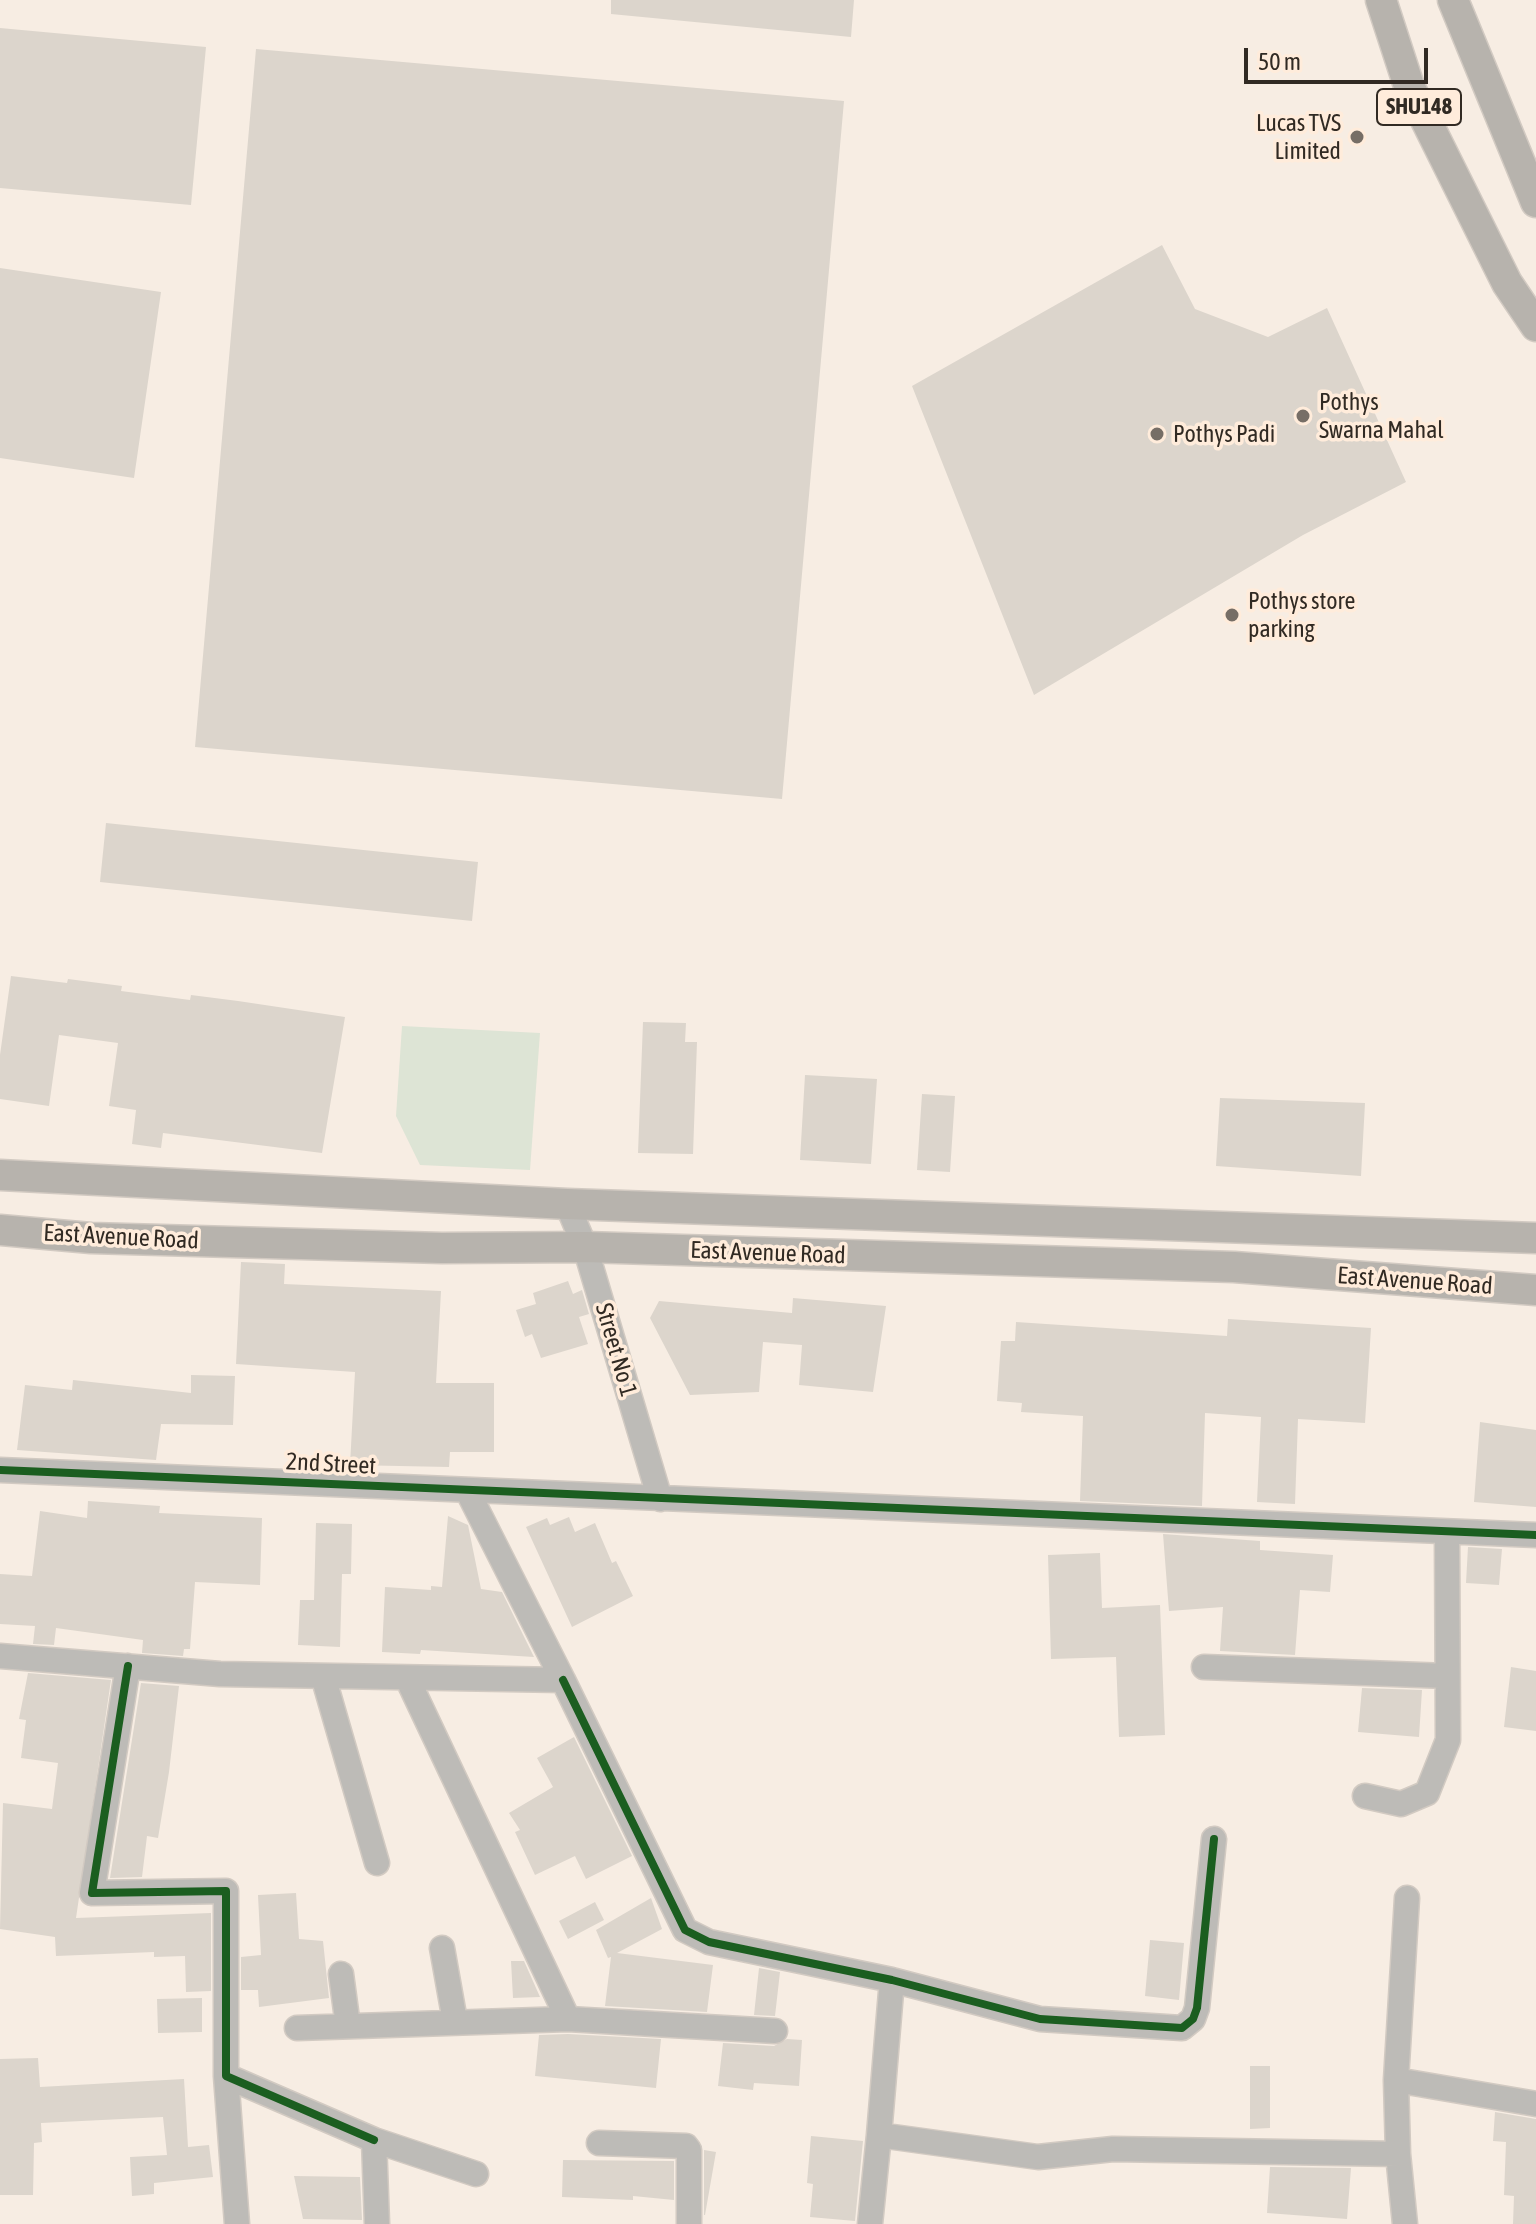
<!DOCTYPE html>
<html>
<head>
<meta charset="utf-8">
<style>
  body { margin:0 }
  #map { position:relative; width:1536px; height:2224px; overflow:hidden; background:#f7ede3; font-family:"Asap Condensed",sans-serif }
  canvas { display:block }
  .scale { position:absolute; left:1244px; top:48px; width:184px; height:36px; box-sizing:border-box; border:4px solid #312a23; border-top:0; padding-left:10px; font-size:24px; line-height:28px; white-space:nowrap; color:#312a23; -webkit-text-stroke:6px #ffecdb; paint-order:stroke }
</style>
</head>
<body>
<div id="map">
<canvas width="1536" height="2224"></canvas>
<div class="scale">50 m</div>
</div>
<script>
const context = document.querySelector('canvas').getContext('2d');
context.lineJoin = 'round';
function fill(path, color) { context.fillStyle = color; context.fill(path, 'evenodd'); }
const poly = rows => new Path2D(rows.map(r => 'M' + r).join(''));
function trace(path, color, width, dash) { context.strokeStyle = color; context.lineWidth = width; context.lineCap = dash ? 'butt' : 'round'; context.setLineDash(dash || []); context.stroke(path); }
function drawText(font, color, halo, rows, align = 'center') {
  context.font = font + ' "Asap Condensed",sans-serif'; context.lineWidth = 7; context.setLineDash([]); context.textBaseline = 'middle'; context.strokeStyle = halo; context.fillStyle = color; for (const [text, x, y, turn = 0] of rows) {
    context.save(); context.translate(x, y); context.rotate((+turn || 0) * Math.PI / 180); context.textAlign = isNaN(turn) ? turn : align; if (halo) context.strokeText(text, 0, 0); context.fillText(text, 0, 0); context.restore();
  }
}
fill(poly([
  [402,1026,540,1033,530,1170,420,1165,396,1116]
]), '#dde4d5');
fill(poly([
  [611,0,854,0,851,37,611,14],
  [0,28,206,47,191,205,0,188],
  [256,49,844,101,782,799,195,747],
  [1162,245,1195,309,1268,337,1327,308,1406,482,1303,535,1034,695,912,386],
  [0,268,161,292,134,478,0,458],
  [106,823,478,862,472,921,100,882],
  [11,976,67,983,68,979,122,986,121,991,190,1000,191,995,238,1001,345,1017,322,1153,163,1133,161,1148,132,1144,136,1110,109,1106,118,1043,59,1035,49,1106,0,1099,0,1055],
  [643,1022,686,1023,685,1042,697,1042,693,1154,638,1153],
  [805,1075,877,1079,871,1164,800,1160],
  [922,1094,955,1096,950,1172,917,1170],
  [1220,1098,1365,1103,1361,1176,1216,1166],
  [241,1262,285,1264,284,1284,441,1291,436,1383,494,1383,494,1452,450,1452,449,1467,350,1465,355,1372,236,1364],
  [568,1281,573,1294,582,1290,589,1314,579,1317,588,1344,541,1358,532,1334,525,1337,516,1310,536,1304,533,1293],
  [793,1298,886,1306,873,1392,799,1385,802,1345,763,1342,759,1392,690,1395,650,1318,659,1301,792,1313],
  [1228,1319,1371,1328,1365,1423,1298,1419,1295,1504,1257,1502,1261,1417,1205,1413,1202,1506,1080,1501,1083,1416,1021,1412,1022,1403,997,1401,1001,1341,1015,1341,1016,1322,1227,1336],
  [191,1375,235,1376,233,1425,161,1424,156,1460,17,1450,25,1385,72,1390,73,1380,191,1393],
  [1480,1422,1536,1430,1536,1507,1474,1502],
  [88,1501,160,1506,159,1513,262,1518,260,1585,195,1582,190,1649,184,1649,183,1656,142,1653,143,1640,56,1628,54,1645,33,1644,35,1626,0,1624,0,1574,32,1576,40,1511,87,1518],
  [448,1516,468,1525,481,1589,502,1592,534,1657,421,1650,420,1654,382,1652,385,1587,431,1590,431,1586,442,1587],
  [569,1517,575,1532,595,1523,612,1563,616,1561,633,1596,572,1627,526,1527,547,1518,550,1525],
  [316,1523,352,1524,351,1574,342,1574,340,1647,298,1645,300,1600,314,1600],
  [1163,1534,1260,1541,1260,1550,1333,1555,1330,1592,1300,1590,1295,1655,1220,1651,1223,1607,1169,1611],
  [1468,1547,1502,1549,1499,1585,1466,1583],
  [1100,1553,1102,1608,1160,1605,1165,1735,1119,1737,1116,1657,1051,1659,1048,1555],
  [1511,1667,1536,1671,1536,1731,1504,1727],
  [28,1673,111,1680,76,1918,211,1913,211,1991,186,1992,185,1956,154,1957,154,1952,56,1956,55,1937,0,1929,3,1803,52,1809,58,1763,21,1758,26,1720,19,1719],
  [141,1683,179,1686,169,1772,158,1838,147,1836,142,1877,110,1878],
  [1362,1688,1422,1690,1419,1737,1358,1732],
  [574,1737,632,1856,586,1879,575,1856,535,1875,515,1832,520,1830,509,1813,553,1787,537,1758],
  [296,1893,299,1939,323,1941,329,1998,259,2007,258,1990,241,1990,241,1957,261,1955,258,1895],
  [651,1898,662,1929,617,1953,713,1965,707,2012,605,2006,611,1957,608,1958,596,1930],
  [595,1902,604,1920,568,1939,559,1921],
  [1150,1940,1184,1943,1179,2000,1145,1996],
  [511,1961,524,1961,540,1997,513,1998],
  [759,1968,780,1972,775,2016,754,2015],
  [202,1998,202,2032,158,2033,157,1999],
  [568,2034,661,2039,656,2088,535,2076,539,2035],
  [787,2039,802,2040,799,2086,754,2083,753,2090,718,2086,723,2043,774,2046],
  [38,2058,40,2087,184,2079,188,2147,209,2145,213,2177,154,2183,154,2194,132,2196,130,2157,167,2155,163,2117,41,2123,42,2142,34,2143,33,2195,0,2195,0,2059],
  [1250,2066,1270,2066,1270,2128,1250,2129],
  [1495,2112,1536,2119,1536,2224,1513,2224,1514,2196,1504,2195,1506,2142,1493,2141],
  [811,2136,863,2141,855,2221,810,2217,813,2184,807,2183],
  [704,2150,716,2152,705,2215,704,2215],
  [563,2160,674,2161,674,2200,633,2196,633,2200,562,2197],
  [1270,2167,1351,2168,1347,2219,1267,2213],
  [294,2176,360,2177,362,2220,303,2219]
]), '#dcd5cc');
const minor = poly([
  [567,1204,585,1247,660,1499],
  [0,1470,1536,1535],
  [0,1656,220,1674,563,1680,467,1490],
  [128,1666,92,1893,226,1891,226,2076,374,2140],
  [1204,1667,1447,1676],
  [323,1676,377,1863],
  [407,1678,568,2019],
  [563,1680,685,1930,709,1942,892,1980,1040,2019,1182,2028,1193,2019,1197,2008,1214,1839],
  [1365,1796,1401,1804,1427,1793,1448,1740,1447,1532],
  [442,1948,455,2021],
  [341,1974,348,2026],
  [892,1980,879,2135,1038,2157,1113,2149,1398,2154],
  [297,2028,568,2019,775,2031],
  [226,2076,237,2224],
  [1396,2080,1536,2104],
  [599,2143,686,2146,689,2150,689,2224],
  [377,2224,374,2140,476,2174],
  [870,2224,879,2135],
  [1405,2224,1398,2154,1396,2080,1407,1898]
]);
const major = poly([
  [1381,0,1409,86,1507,283,1536,326],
  [1453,0,1536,202],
  [0,1175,567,1204,1536,1238],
  [0,1230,91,1238,442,1248,585,1247,1234,1267,1536,1290]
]);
trace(minor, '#d2cac2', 27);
trace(major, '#d2cac2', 33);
trace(minor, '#bdbbb7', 24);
trace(major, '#b7b3ad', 30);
trace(poly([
  [0,1470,1536,1535],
  [128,1666,92,1893,226,1891,226,2076,374,2140],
  [563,1680,685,1930,709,1942,892,1980,1040,2019,1182,2028,1193,2019,1197,2008,1214,1839]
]), '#1b5e20', 8);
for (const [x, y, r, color] of [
  [1357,137,8,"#766e66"],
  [1303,416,8,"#766e66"],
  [1157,434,8,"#766e66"],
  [1232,615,8,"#766e66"]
]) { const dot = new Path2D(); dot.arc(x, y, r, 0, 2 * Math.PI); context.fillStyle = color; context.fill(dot); trace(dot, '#ffecdb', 3); }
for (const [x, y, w] of [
  [1419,107,84]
]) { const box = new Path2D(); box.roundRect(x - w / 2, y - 18, w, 36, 6); context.fillStyle = '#ffecdb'; context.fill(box); trace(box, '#312a23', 2); }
drawText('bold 22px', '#312a23', null, [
  ["SHU148",1419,107]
]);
drawText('24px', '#312a23', '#ffecdb', [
  ["Lucas TVS",1341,123,"right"],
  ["Limited",1341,151,"right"],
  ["Pothys",1319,402],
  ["Swarna Mahal",1319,430],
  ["Pothys Padi",1173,434],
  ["Pothys store",1248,601],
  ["parking",1248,629]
], 'left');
drawText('24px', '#312a23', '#ffecdb', [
  ["East Avenue Road",121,1237,3],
  ["East Avenue Road",768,1253,2],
  ["East Avenue Road",1415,1281,4],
  ["Street No 1",616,1350,74],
  ["2nd Street",331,1464,3]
]);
</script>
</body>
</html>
